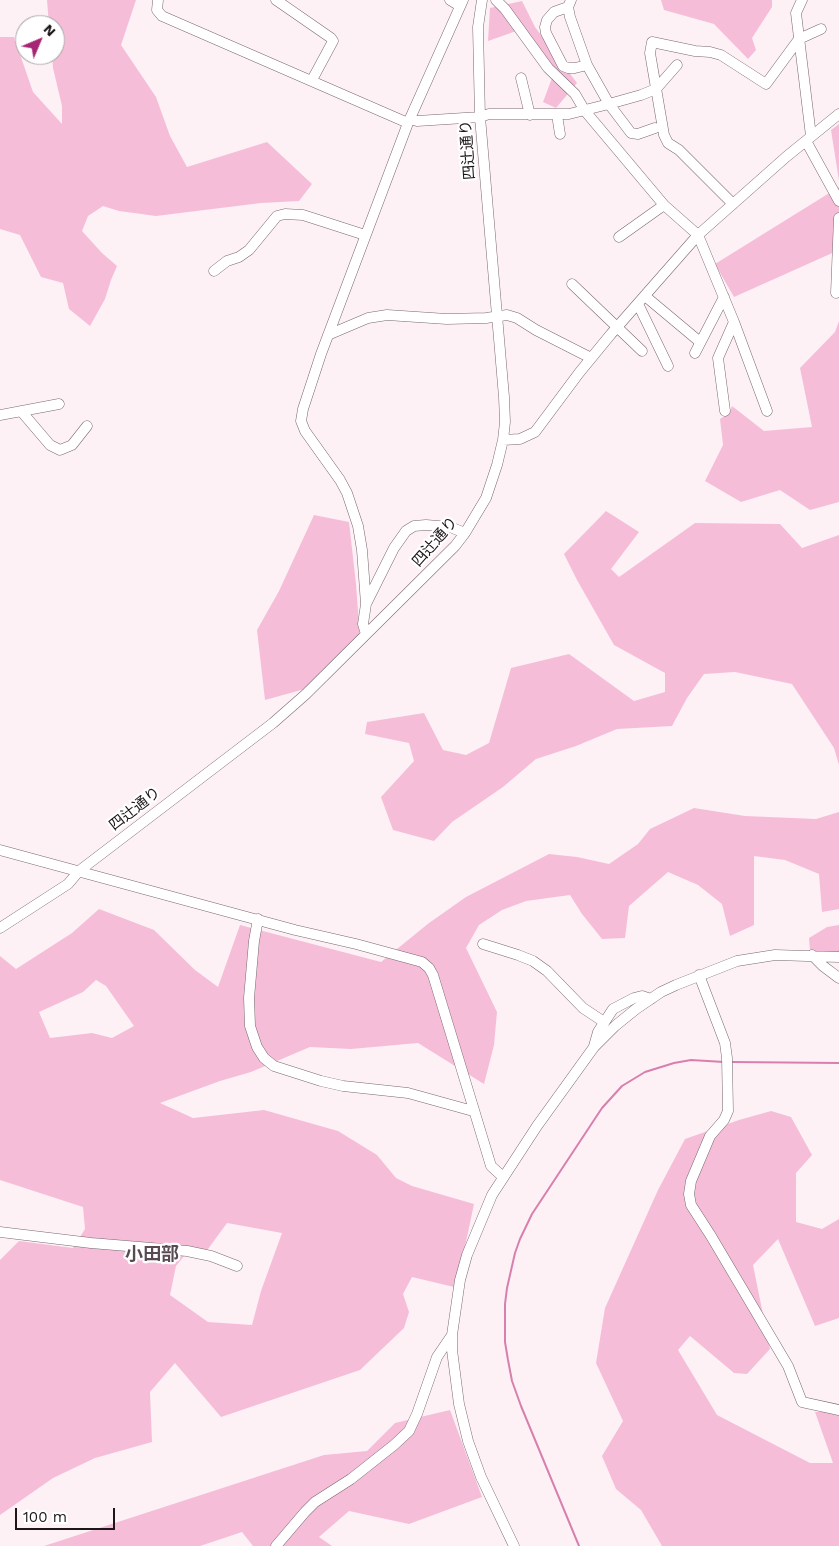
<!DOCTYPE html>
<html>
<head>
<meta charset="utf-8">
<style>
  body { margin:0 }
  #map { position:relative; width:839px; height:1546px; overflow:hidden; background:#fdf1f6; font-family:"Work Sans",sans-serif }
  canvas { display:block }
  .north { position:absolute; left:15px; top:15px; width:50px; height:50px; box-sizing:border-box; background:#fff; border:1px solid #a5a2a3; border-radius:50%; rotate:45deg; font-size:14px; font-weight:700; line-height:20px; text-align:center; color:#1d1619 }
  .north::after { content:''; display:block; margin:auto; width:18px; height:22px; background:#a62675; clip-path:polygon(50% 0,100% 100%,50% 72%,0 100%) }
  .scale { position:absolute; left:15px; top:1508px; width:100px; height:22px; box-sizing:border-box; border:2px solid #1d1619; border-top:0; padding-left:6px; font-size:15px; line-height:18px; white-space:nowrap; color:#1d1619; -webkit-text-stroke:4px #fff; paint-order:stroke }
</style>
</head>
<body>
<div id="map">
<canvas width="839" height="1546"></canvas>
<div class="north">N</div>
<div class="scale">100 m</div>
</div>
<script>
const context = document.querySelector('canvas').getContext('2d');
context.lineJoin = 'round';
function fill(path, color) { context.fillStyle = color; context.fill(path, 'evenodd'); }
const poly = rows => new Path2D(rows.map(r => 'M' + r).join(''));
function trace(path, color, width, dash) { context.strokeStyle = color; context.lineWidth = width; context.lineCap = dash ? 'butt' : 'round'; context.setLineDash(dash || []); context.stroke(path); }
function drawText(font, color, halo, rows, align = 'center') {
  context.font = font + ' "Work Sans","Noto Sans JP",sans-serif'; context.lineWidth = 4.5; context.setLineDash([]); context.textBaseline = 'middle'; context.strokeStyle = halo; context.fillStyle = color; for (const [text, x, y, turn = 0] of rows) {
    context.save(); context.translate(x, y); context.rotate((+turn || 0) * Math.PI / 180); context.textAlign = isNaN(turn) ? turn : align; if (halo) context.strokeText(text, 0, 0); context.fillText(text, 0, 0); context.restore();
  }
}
fill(poly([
  [47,0,136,0,121,45,156,97,170,136,187,167,267,142,312,184,299,201,261,203,156,216,119,211,103,206,88,216,82,231,102,253,117,266,111,280,105,299,90,326,69,309,63,283,41,277,20,235,0,229,0,37,14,37,33,92,62,124,62,106,53,68,52,55,55,55,55,25,49,25],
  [661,0,772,0,772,7,752,38,756,50,748,59,714,24,664,10],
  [522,1,535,27,577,83,556,108,543,102,552,78,522,29,488,41,490,8],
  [839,124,839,181,831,130],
  [839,187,839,250,734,297,715,264],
  [839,321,839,502,810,510,780,490,741,502,705,481,723,445,720,419,730,412,732,406,764,431,812,427,800,368,835,332],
  [606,511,639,532,611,569,619,577,695,523,780,524,802,548,839,535,839,765,834,748,792,684,735,672,704,674,687,698,672,726,617,729,576,746,536,759,503,787,452,822,434,841,393,830,381,797,414,761,409,743,365,734,367,722,424,713,443,750,466,755,489,743,511,668,569,654,634,701,665,692,665,673,614,645,577,580,564,554],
  [314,515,349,522,356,584,360,638,312,687,265,700,257,630,279,591],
  [694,808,745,816,816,819,839,812,839,909,822,912,819,874,785,860,754,856,754,925,730,936,722,904,698,885,668,872,629,906,625,938,602,939,582,914,570,895,526,901,502,910,479,925,466,948,497,1012,494,1045,484,1084,418,1043,351,1049,310,1047,251,1072,220,1081,160,1103,193,1118,264,1110,338,1131,377,1155,396,1178,412,1186,474,1204,460,1270,454,1287,412,1277,403,1294,409,1312,404,1328,360,1370,221,1417,175,1363,150,1392,152,1442,95,1458,53,1478,0,1515,0,1260,19,1241,73,1248,85,1229,83,1207,0,1180,0,956,16,969,72,933,99,909,154,930,195,970,218,987,240,925,381,962,429,923,466,897,549,854,577,857,609,864,638,844,650,829],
  [96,980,106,986,134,1026,112,1038,92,1033,50,1038,39,1012,83,992],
  [227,1223,282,1233,261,1291,252,1325,208,1322,170,1295,176,1266,184,1256,208,1249],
  [839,925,839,954,810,951,809,938,827,927],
  [771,1111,791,1117,812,1155,796,1173,796,1222,822,1229,839,1219,839,1318,815,1326,778,1239,753,1265,770,1349,747,1374,734,1373,690,1336,678,1350,717,1415,810,1463,833,1463,815,1412,839,1412,839,1546,662,1546,641,1510,616,1489,602,1456,623,1421,596,1363,605,1308,658,1190,685,1139,739,1120],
  [450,1410,482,1497,409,1524,349,1511,319,1537,332,1546,253,1546,242,1532,200,1546,44,1546,324,1455,367,1451,395,1423]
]), '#f6bdd9');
trace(poly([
  [731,1062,839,1063],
  [579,1546,521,1406,512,1381,508,1360,505,1342,505,1304,507,1288,515,1253,520,1239,532,1214,602,1108,622,1086,645,1072,674,1063,691,1060,724,1062]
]), '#d780ad', 2);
const minor = poly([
  [158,0,157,10,162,16,408,123],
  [276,0,331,38,333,41,312,80],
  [450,0,460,6],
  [496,0,505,9,548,68,575,94,585,111,664,205,698,235,734,322,718,358,725,411],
  [571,0,568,7,570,17,587,65,609,104,631,133,638,134,655,128],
  [802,0,796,13,811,136],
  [568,7,554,12,547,20,545,27,546,33,563,66,568,68,575,68,587,65],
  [521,78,530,115],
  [557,115,560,134],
  [410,119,417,121,480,117,489,114,569,114,609,104,641,95,656,89,677,65],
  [806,141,839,201],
  [733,204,679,150,668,143,664,135,650,53,652,42,695,51,710,52,721,55,766,84,799,39,821,29],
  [619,237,664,205],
  [214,271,227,261,239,257,249,250,277,216,285,214,303,215,365,235],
  [572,284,642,351],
  [836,293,839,218],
  [645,296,700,342],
  [638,304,668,366],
  [734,322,767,411],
  [328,335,368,318,387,315,447,319,486,318,507,315,517,318,536,330,591,358],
  [695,353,724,297],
  [21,411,50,445,60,450,72,445,87,426],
  [0,415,59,404],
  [503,440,520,439,535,432,579,373,611,334,698,235,786,157,839,114],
  [366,604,362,550,358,526,347,493,340,480,305,431,301,421,303,409,321,354,408,123,463,0],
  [366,634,363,624,366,604,394,548,406,531,414,526,426,525,450,527,465,533],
  [0,850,295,930,356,944,422,962,429,968,433,975,491,1166,503,1177],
  [258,919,254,941,249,998,250,1026,257,1047,264,1058,274,1066,321,1081,343,1086,408,1093,473,1111],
  [0,928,68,884,79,871,273,723,306,694,455,546,465,533,486,498,497,465,503,440,505,422,504,397,480,117,478,27,482,0],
  [483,944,518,955,533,961,547,971,583,1008,604,1022],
  [812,955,823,966,839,978],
  [699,975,725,1043,727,1058,728,1111,724,1120,710,1136,691,1181,689,1194,691,1205,711,1236,788,1366,802,1402,839,1410],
  [594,1046,598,1032,613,1009,634,998,642,996,651,999],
  [0,1232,91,1243,187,1251,211,1256,237,1266],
  [276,1546,305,1512,315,1502,351,1479,394,1445,409,1431,417,1414,437,1357,452,1335],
  [514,1546,481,1477,468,1441,459,1404,452,1350,452,1335,460,1280,467,1255,492,1195,537,1126,594,1047,615,1026,636,1009,661,992,676,985,737,961,775,955,839,957]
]);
trace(minor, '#78686f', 11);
trace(minor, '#fff', 10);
drawText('15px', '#1d1619', '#fff', [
  ["四辻通り",468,150,-94],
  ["四辻通り",435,542,-49],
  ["四辻通り",135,809,-38]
]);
drawText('bold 18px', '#594a51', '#fff', [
  ["小田部",152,1255]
]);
</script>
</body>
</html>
